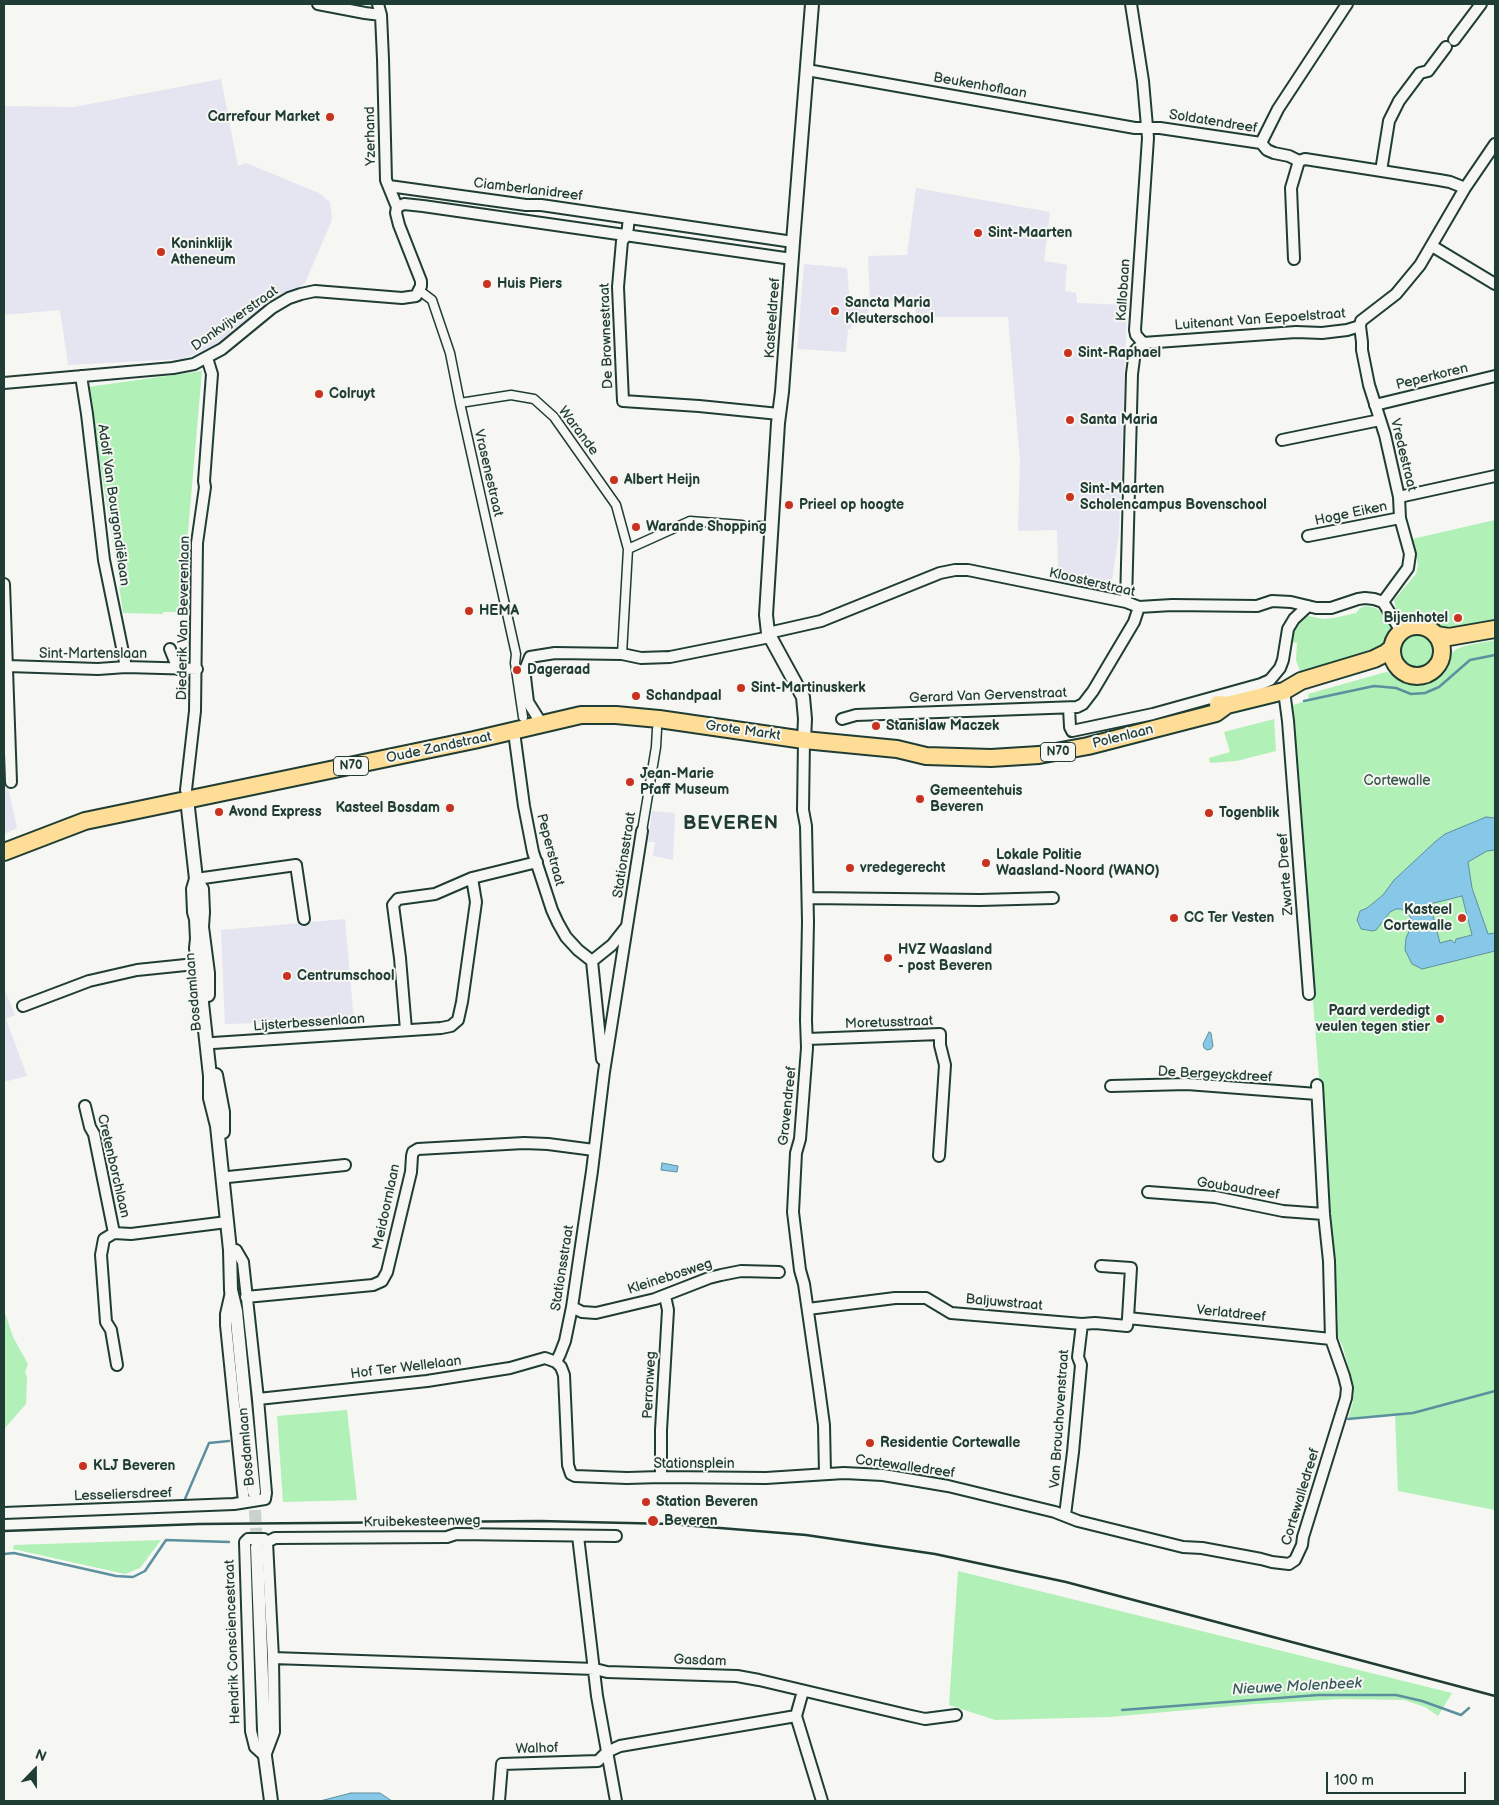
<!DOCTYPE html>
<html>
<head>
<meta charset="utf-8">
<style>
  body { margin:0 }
  #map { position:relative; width:1499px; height:1805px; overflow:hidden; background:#f6f6f2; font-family:"Balsamiq Sans",sans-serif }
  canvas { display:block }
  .frame { position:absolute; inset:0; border:5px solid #1f3d34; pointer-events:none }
  .north { position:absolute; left:10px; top:1745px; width:50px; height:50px; -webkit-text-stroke:4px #f6f6f2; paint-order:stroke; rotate:22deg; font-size:14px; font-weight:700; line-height:20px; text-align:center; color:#1f3d34 }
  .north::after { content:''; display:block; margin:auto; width:18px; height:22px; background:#1f3d34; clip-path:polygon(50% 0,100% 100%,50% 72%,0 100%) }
  .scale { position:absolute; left:1326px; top:1772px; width:140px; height:22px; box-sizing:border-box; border:2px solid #1f3d34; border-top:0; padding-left:6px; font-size:15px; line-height:18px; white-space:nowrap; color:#1f3d34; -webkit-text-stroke:4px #f6f6f2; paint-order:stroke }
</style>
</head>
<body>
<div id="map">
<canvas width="1499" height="1805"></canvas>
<div class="frame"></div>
<div class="north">N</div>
<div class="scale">100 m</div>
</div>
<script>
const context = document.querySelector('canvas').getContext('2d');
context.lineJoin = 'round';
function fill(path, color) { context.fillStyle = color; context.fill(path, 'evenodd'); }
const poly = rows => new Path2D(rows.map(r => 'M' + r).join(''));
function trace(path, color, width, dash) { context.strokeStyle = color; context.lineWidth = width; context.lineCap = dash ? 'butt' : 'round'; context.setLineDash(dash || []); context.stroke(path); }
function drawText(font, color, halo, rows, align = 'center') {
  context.font = font + ' "Balsamiq Sans",sans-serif'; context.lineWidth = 4; context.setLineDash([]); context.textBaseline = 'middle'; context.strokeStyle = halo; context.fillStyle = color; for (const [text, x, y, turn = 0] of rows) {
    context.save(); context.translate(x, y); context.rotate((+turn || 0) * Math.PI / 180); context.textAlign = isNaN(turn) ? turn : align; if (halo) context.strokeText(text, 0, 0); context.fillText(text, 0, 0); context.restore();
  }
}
fill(poly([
  [221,79,238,166,246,163,319,193,330,202,332,220,305,283,210,348,182,359,68,365,60,310,4,315,4,106,74,107],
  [916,188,1050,212,1044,261,1067,265,1065,291,1076,293,1077,303,1127,305,1119,532,1110,595,1053,587,1058,566,1057,530,1018,531,1020,461,1008,317,915,317,917,304,870,302,868,256,907,255],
  [804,264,847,268,850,303,869,304,868,319,860,318,859,322,852,321,851,329,848,329,846,352,797,349],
  [4,768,17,828,4,834],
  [652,811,675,813,673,860,653,856,655,842,648,842],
  [345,919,354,1021,225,1024,221,930],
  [4,988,15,1015,6,1019,27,1076,4,1082]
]), '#e4e5f1');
fill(poly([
  [202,371,181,612,163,612,163,614,123,613,115,556,88,387],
  [1495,520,1495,627,1441,630,1433,624,1426,621,1410,622,1404,620,1397,613,1394,600,1416,574,1418,565,1412,539],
  [1366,606,1376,608,1389,619,1393,629,1391,641,1385,652,1302,677,1296,660,1297,643,1292,642,1293,632,1303,615,1323,619,1334,618,1356,613,1360,608],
  '1398 651a19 19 0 1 1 38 0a19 19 0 1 1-38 0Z',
  [1495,640,1495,1510,1398,1491,1395,1415,1348,1419,1353,1402,1354,1388,1343,1347,1337,1335,1338,1317,1314,1015,1293,705,1309,700,1308,694,1386,672,1394,673,1409,680,1426,680,1440,671,1451,653,1457,649,1464,646],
  [1274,719,1276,751,1236,761,1210,763,1209,758,1230,752,1224,732],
  [4,1310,13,1337,28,1364,25,1372,27,1377,26,1404,4,1429],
  [347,1410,357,1500,283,1502,277,1416],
  [161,1540,140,1568,125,1574,13,1549,14,1545],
  [958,1571,1092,1604,1452,1693,1438,1716,1425,1707,1404,1700,1342,1699,1255,1704,1109,1717,995,1720,949,1705]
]), '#b1f0b7');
const water = poly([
  [1486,817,1495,818,1495,850,1487,851,1468,862,1472,888,1488,934,1495,933,1495,951,1422,969,1412,964,1405,950,1406,938,1411,927,1411,918,1408,914,1401,909,1396,909,1390,912,1376,930,1373,931,1361,929,1357,920,1360,911,1367,908,1383,895,1394,880,1436,841,1445,834,1486,817],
  [1462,896,1472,935,1456,939,1455,943,1451,940,1440,943,1430,904,1462,896],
  [1209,1032,1211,1033,1213,1046,1211,1049,1207,1050,1204,1048,1203,1044,1209,1032],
  [662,1163,678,1166,677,1172,661,1170,662,1163],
  [351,1793,380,1793,392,1801,320,1801,351,1793]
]);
fill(water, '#87c7e7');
trace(water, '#5d909f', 1);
trace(poly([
  [1304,701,1374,686,1396,688,1411,694,1425,693,1439,687,1470,660,1495,655],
  [1348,1419,1413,1413,1495,1391],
  [185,1499,209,1443,229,1441],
  [4,1554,14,1553,116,1576,133,1577,145,1571,166,1540,229,1542],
  [1122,1710,1318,1695,1396,1695,1422,1701,1461,1715,1469,1708]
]), '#5d909f', 2.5);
trace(poly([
  [742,525,759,526]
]), '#cbd1cc', 8, [8, 4]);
trace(poly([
  [254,1492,257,1547]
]), '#cbd1cc', 12, [12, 6]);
const pedestrian = poly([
  [420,291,432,300,450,353,460,403,516,654,515,663,523,717],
  [460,403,511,395,534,399,554,417,616,505,628,549,622,654],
  [759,526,772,527],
  [628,549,690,521,742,525],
  [642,831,656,747,657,729]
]);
const minor = poly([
  [318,4,365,13,381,15],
  [1131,4,1143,81,1148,138,1135,330,1136,335,1143,343],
  [1454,40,1481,4],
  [807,70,1135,128,1160,128,1261,143,1267,150,1274,153,1289,156,1299,161,1305,159,1439,180,1450,182,1465,188],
  [1261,143,1278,109,1347,4],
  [1381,171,1389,121,1399,101,1420,73,1428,71,1446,47],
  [389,186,526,205,541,205,793,242],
  [397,207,404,204,423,206,792,259],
  [629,218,627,235,622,241,618,287,623,401,699,406,779,414],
  [1432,246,1495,284],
  [1294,259,1291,188,1299,161],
  [1360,326,1362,342,1362,350,1369,385,1385,435,1399,497,1400,518,1410,554,1408,568,1383,602],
  [1143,343,1296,332,1322,333,1347,330,1360,326,1361,321,1396,294,1420,265,1465,188,1495,144],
  [81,376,87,414,104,560,126,667],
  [4,383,173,368,194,364,222,349,272,308,289,298,301,294,315,291,402,298,416,296,421,286,421,281,399,225,396,213,397,207,386,180,383,59,381,15,378,4],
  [1375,405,1495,376],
  [1282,440,1380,420],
  [1399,497,1495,476],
  [1308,536,1400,518],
  [4,584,11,782],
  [1126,602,1132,374,1135,351,1143,343],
  [768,633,821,621,940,573,955,570,968,570,1126,602,1139,607,1172,605,1257,606,1272,601,1291,602,1316,608,1331,608,1358,599,1365,598,1374,599,1383,602,1401,631],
  [170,649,178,669],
  [8,666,98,669,126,667,197,669],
  [1284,691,1288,721,1309,994],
  [1069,708,1070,727,1072,731,1153,714,1261,684,1270,680,1280,668,1283,660,1288,629,1294,619,1308,606],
  [538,718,528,702,525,677,526,667,530,657,555,653,622,654,641,658,670,657,770,637],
  [842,719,856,715,1077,707,1083,704,1093,691,1134,622,1139,607],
  [514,732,524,806,533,852,552,910,558,923,566,937,578,950,592,961],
  [804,740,803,810,806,826,808,922,806,1020,807,1048,800,1139,796,1153,793,1212,800,1270,804,1284,819,1388,824,1425,825,1474],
  [186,790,195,711,197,543,205,487,204,481,212,374,207,358],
  [196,879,296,865,304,919],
  [808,898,980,900,1053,898],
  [23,1006,89,981,137,970,205,963],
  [406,1030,400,958,393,905,398,899,435,894,472,878,537,862],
  [807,1039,940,1034,940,1045,945,1065,939,1156],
  [213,1043,441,1028,451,1026,458,1020,462,1002,476,902,472,878],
  [602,1059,592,961,612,945,627,926],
  [1111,1086,1187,1084,1317,1094],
  [85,1106,90,1127,94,1134,114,1233],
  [228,1177,345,1165],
  [1148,1192,1215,1197,1283,1211,1324,1214],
  [1101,1266,1131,1268,1128,1318],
  [231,1292,226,1314,226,1325,244,1502],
  [246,1297,373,1285,382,1281,387,1272,411,1172,412,1156,413,1152,418,1149,524,1143,548,1144,594,1150],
  [572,1307,582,1312,596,1313,655,1299,709,1278,721,1275,741,1271,779,1272],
  [808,1309,895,1298,926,1298,951,1313,1082,1324,1095,1323,1127,1326,1128,1318,1331,1339],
  [556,1362,560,1354,565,1341,572,1307,592,1171,604,1072,642,831],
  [117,1365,111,1330,106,1322,101,1255,104,1239,114,1233,131,1234,227,1222],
  [258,1399,427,1381,510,1368,545,1358,556,1362,561,1367,564,1375,568,1465,571,1474,575,1476,627,1478,661,1477,766,1478,844,1473,883,1475,948,1486,1055,1512,1078,1521,1183,1547,1202,1548,1261,1559,1272,1562,1289,1564,1295,1560,1302,1545,1303,1537,1346,1398,1347,1388,1344,1376,1331,1339,1329,1261,1324,1214,1317,1085],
  [661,1477,661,1430,668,1310,665,1296],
  [4,1513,234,1504,265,1499,266,1493,258,1399,243,1262,236,1250],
  [1065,1515,1073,1452,1081,1365,1078,1357,1082,1324],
  [578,1536,597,1696,616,1801],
  [248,1539,264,1539,267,1542,273,1658,274,1732,265,1756,255,1747,251,1731,245,1542,248,1539],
  [267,1542,275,1538,447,1537,456,1534,616,1536],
  [273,1658,595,1669,607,1672,737,1676,759,1680,907,1715,925,1719,956,1715],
  [796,1716,803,1691],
  [499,1801,502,1764,598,1761,607,1752,620,1746,796,1716,822,1801]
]);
const tertiary = poly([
  [804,740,805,719,803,697,768,633,766,615,778,423,782,392,793,242,812,4],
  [187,799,196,879,193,889,194,912,196,919,197,939,196,948,210,1076,210,1098,217,1126,230,1250,231,1290,236,1311,254,1492],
  [196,879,202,889,203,912,202,927,208,973,208,995],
  [216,1075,223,1112,223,1132],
  [257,1547,265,1756,271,1801]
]);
const primary = poly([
  '1392 651a25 25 0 1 1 50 0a25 25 0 1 1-50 0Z',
  [1437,635,1449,637,1495,629],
  [1218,704,1227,705,1284,691,1301,681,1374,659,1386,653,1392,648],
  [4,852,85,821,474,740,581,715,616,715,659,719,804,740,897,749,926,756,991,758,1039,755,1088,746,1216,713,1227,705]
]);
trace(pedestrian, '#1f3d34', 11);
trace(minor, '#1f3d34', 14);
trace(tertiary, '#1f3d34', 16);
trace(primary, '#1f3d34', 20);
trace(pedestrian, '#f6f6f2', 8);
trace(minor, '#f6f6f2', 10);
trace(tertiary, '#f6f6f2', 12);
trace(primary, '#fedd96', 16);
trace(poly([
  [4,1531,199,1524,540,1521,671,1524,806,1535,935,1554,1066,1582,1495,1696]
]), '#1f3d34', 2.5);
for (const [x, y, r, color] of [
  [330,117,5,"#c8321e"],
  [978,233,5,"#c8321e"],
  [161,252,5,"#c8321e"],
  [487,284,5,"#c8321e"],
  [835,311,5,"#c8321e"],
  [1068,353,5,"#c8321e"],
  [319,394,5,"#c8321e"],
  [1070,420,5,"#c8321e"],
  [614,480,5,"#c8321e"],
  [1070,497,5,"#c8321e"],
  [789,505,5,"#c8321e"],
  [636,527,5,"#c8321e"],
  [469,611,5,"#c8321e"],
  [1458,618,5,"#c8321e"],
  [517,670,5,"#c8321e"],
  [741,688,5,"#c8321e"],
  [636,696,5,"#c8321e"],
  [876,726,5,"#c8321e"],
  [630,782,5,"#c8321e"],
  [920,799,5,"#c8321e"],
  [450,808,5,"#c8321e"],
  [219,812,5,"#c8321e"],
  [1209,813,5,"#c8321e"],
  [986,863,5,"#c8321e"],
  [850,868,5,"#c8321e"],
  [1174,918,5,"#c8321e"],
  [1462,918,5,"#c8321e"],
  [888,958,5,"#c8321e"],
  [287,976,5,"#c8321e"],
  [1440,1019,5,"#c8321e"],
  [870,1443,5,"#c8321e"],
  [83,1466,5,"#c8321e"],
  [646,1502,5,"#c8321e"],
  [653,1521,6,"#c8321e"]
]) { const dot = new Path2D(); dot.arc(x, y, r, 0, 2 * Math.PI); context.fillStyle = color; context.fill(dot); trace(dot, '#f6f6f2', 2); }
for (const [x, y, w] of [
  [1058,752,35],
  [351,766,35]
]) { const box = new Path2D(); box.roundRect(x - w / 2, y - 9.5, w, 19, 4); context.fillStyle = '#f6f6f2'; context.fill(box); trace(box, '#1f3d34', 1); }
drawText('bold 12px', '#1f3d34', null, [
  ["N70",1058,752],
  ["N70",351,766]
]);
drawText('14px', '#1f3d34', '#f6f6f2', [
  ["Beukenhoflaan",980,86,10],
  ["Soldatendreef",1213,122,9],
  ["Yzerhand",371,136,-91],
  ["Ciamberlanidreef",528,190,7],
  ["Kallobaan",1124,290,-86],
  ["Kasteeldreef",773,318,-86],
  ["Donkvijverstraat",235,319,-35],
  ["Luitenant Van Eepoelstraat",1260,320,-4],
  ["De Brownestraat",607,336,-92],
  ["Peperkoren",1432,377,-14],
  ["Warande",578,431,53],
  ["Vredestraat",1403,455,76],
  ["Vrasenestraat",488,473,77],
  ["Adolf Van Bourgondiëlaan",113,505,82],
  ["Hoge Eiken",1351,514,-12],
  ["Kloosterstraat",1092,583,13],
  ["Diederik Van Beverenlaan",184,618,-89],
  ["Sint-Martenslaan",93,654],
  ["Gerard Van Gervenstraat",988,696,-2],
  ["Grote Markt",743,731,8],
  ["Polenlaan",1123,737,-14],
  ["Oude Zandstraat",439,748,-12],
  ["Peperstraat",550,850,75],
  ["Stationsstraat",625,855,-81],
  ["Zwarte Dreef",1286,874,-94],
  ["Bosdamlaan",194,992,-95],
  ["Lijsterbessenlaan",309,1023,-4],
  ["Moretusstraat",889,1023,-2],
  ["De Bergeyckdreef",1215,1075,3],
  ["Gravendreef",788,1106,-84],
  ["Cretenborchlaan",113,1166,77],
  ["Goubaudreef",1238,1189,9],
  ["Meidoornlaan",387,1207,-78],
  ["Stationsstraat",563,1268,-81],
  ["Kleinebosweg",670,1277,-18],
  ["Baljuwstraat",1004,1303,5],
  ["Verlatdreef",1231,1314,6],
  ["Hof Ter Wellelaan",406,1368,-7],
  ["Perronweg",650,1385,-87],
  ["Van Brouchovenstraat",1060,1419,-86],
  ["Bosdamlaan",247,1447,-95],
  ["Stationsplein",694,1464],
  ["Cortewalledreef",905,1467,8],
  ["Lesseliersdreef",123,1495,-2],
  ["Cortewalledreef",1301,1497,-73],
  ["Kruibekesteenweg",422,1522,-1],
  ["Hendrik Consciencestraat",233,1642,-92],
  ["Gasdam",700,1661,2],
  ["Walhof",537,1749,-2]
]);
drawText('bold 14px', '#1f3d34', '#f6f6f2', [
  ["Carrefour Market",320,117,"right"],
  ["Sint-Maarten",988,233],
  ["Koninklijk",171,244],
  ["Atheneum",171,260],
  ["Huis Piers",497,284],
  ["Sancta Maria",845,303],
  ["Kleuterschool",845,319],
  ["Sint-Raphael",1078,353],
  ["Colruyt",329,394],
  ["Santa Maria",1080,420],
  ["Albert Heijn",624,480],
  ["Sint-Maarten",1080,489],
  ["Scholencampus Bovenschool",1080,505],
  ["Prieel op hoogte",799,505],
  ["Warande Shopping",646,527],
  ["HEMA",479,611],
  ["Bijenhotel",1448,618,"right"],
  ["Dageraad",527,670],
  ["Sint-Martinuskerk",751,688],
  ["Schandpaal",646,696],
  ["Stanislaw Maczek",886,726],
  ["Jean-Marie",640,774],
  ["Pfaff Museum",640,790],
  ["Gemeentehuis",930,791],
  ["Beveren",930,807],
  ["Kasteel Bosdam",440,808,"right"],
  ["Avond Express",229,812],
  ["Togenblik",1219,813],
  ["Lokale Politie",996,855],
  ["Waasland-Noord (WANO)",996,871],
  ["vredegerecht",860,868],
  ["Kasteel",1452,910,"right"],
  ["Cortewalle",1452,926,"right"],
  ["CC Ter Vesten",1184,918],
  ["HVZ Waasland",898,950],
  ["- post Beveren",898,966],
  ["Centrumschool",297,976],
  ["Paard verdedigt",1430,1011,"right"],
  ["veulen tegen stier",1430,1027,"right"],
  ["Residentie Cortewalle",880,1443],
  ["KLJ Beveren",93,1466],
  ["Station Beveren",656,1502],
  ["Beveren",664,1521]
], 'left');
drawText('14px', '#355848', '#f6f6f2', [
  ["Cortewalle",1397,781]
]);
drawText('italic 15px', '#345958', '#f6f6f2', [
  ["Nieuwe Molenbeek",1297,1687,-3]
]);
context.letterSpacing = '1px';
drawText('bold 19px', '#1f3d34', '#f6f6f2', [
  ["BEVEREN",731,824]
]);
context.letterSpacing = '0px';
</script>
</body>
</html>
